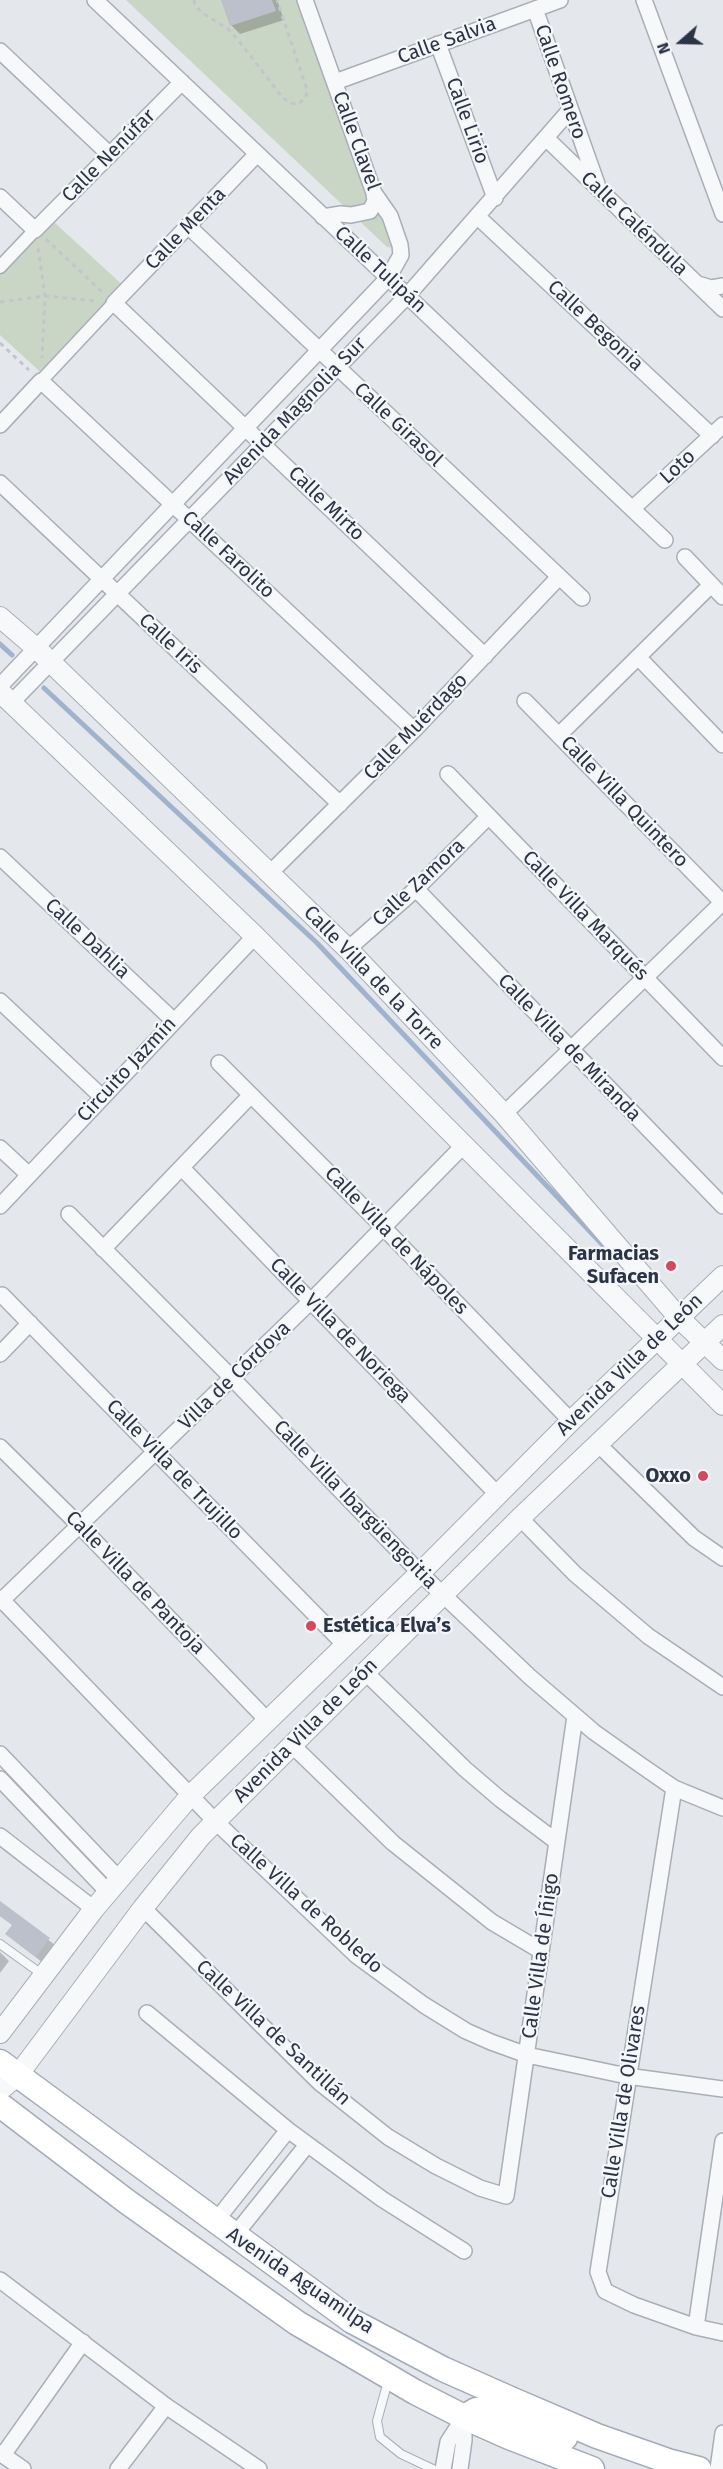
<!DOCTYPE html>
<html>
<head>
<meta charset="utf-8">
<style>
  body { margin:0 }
  #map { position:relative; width:723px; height:2469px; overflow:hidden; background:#e4e7ec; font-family:"Fira Sans",sans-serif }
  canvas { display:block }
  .north { position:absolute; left:651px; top:12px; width:60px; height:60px; -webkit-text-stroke:4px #f4f6f9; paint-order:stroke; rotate:250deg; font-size:16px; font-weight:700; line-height:24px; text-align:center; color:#2b3445 }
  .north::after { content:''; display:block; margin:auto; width:21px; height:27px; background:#2b3445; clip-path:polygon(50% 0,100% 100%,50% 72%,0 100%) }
</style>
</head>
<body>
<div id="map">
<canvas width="723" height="2469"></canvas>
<div class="north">N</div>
</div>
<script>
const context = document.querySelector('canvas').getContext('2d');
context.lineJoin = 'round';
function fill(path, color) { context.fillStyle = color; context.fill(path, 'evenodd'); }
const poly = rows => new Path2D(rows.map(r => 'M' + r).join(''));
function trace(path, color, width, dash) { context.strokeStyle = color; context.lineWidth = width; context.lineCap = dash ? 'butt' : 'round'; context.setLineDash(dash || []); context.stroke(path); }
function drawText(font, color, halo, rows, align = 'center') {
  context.font = font + ' "Fira Sans",sans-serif'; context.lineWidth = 4.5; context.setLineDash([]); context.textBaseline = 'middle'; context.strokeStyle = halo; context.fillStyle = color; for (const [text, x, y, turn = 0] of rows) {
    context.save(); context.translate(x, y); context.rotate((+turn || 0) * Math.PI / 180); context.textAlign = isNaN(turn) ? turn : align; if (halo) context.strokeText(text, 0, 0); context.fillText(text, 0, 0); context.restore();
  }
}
fill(poly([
  [126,0,298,0,383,203,394,248,387,247],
  [43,212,128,290,48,379,0,335,0,260]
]), '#c9d6c5');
fill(poly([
  [223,0,277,0,284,20,240,34,232,26],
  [0,1903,55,1945,42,1962,13,1940,13,1925,0,1916],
  [0,1952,9,1961,0,1973]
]), '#0003');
trace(poly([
  [0,644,12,655],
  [44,688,317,943,616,1259]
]), '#9fb4cc', 5);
fill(poly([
  [221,0,272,0,276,11,230,26],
  [0,1901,50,1938,36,1957,5,1934,12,1925,0,1916]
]), '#bbc0ca');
const service = poly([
  [0,1944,43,1975],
  [388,2381,377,2421,380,2437,401,2454,433,2469]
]);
const pedestrian = poly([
  [0,267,35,230],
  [41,381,114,303]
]);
const minor = poly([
  [95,0,665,540],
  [644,0,723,214],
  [535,9,597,184],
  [438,44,495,198],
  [0,51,110,155],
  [335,82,560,0],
  [546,138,723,309],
  [257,154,114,303,485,656],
  [0,197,35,230,182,82],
  [323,217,341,214,351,215,370,211,375,201,374,193],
  [478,217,712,436],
  [188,226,582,598],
  [698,284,711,288,723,286],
  [0,425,41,381,414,730],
  [0,483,340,804],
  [632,509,723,425],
  [685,557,723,597],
  [638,657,723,745],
  [0,686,388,278,401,255,400,245,390,216,374,193,305,0],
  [525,701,723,903],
  [11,703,407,296,570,110],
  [559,735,711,585],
  [448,774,723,1058],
  [0,857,174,1021],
  [269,874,414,730,559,577],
  [416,889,723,1206],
  [348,949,416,889,489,816],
  [0,1001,102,1097],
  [219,1063,384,1228,571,1421],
  [504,1114,723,902],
  [0,1148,29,1175],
  [182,1168,498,1495],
  [0,1206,255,936],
  [69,1214,232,1378,420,1573,530,1677,594,1732,642,1766,674,1788,723,1808],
  [103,1249,251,1095],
  [2,1295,346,1646],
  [0,1354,30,1323],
  [598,1444,694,1538,723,1558],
  [0,1447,79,1525,268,1721],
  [520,1518,575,1574,648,1636,723,1687],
  [0,1598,215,1821,357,1956,424,2005,466,2031,491,2042,527,2055,627,2076,723,2089],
  [0,1602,311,1301,464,1145],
  [365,1672,465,1769,500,1799,557,1842],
  [292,1745,393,1843,492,1922,541,1951],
  [0,1754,119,1879],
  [0,1779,109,1893],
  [674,1788,598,2272,605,2291,634,2305,696,2327,723,2333],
  [0,1836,94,1909],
  [143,1908,320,2083,388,2137,436,2166,480,2188,506,2196,575,1716],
  [147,2013,288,2130,382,2199,464,2251],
  [215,2222,288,2130],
  [234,2236,307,2145],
  [0,2280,166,2406,259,2469],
  [696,2327,723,2141],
  [0,2453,23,2469],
  [3,2455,83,2342],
  [118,2469,166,2406],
  [443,2469,448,2442,464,2417],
  [460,2469,464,2440,464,2417],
  [718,2469,723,2433]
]);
const tertiary = poly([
  [0,617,36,648,348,949,504,1114,679,1318,723,1360],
  [0,692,255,936,723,1405],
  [0,2033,94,1909,190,1796,420,1573,571,1421,723,1276],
  [0,2090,18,2075,143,1908,201,1836,520,1518,723,1325]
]);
const primary = poly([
  [0,2062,352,2321,443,2369,513,2400,597,2436,668,2461,699,2469],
  [0,2105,126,2201,297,2323,415,2392,464,2417,509,2437,592,2469],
  [464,2417,476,2410,488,2410,565,2438]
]);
trace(service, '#a9aeb7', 10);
trace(pedestrian, '#a9aeb7', 15);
trace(minor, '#a9aeb7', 18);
trace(tertiary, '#a9aeb7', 22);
trace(primary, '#a3abb8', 27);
trace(poly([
  [194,0,195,5,201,12,228,29,239,41,282,97,290,103,298,104,306,97,307,90,277,0],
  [46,239,102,292],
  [38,248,45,296,42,358],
  [0,302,45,296,96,301],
  [0,343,29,370]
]), '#c2c5cb', 3, [4.5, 4.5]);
trace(service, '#f7f8fa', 8);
trace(pedestrian, '#f7f8fa', 12);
trace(minor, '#f7f8fa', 15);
trace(tertiary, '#f7f8fa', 20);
trace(primary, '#fff', 24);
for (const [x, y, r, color] of [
  [671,1266,6,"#d1495b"],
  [703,1476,6,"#d1495b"],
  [311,1626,6,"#d1495b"]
]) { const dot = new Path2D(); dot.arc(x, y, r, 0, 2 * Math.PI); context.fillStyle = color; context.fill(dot); trace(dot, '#f4f6f9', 2); }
drawText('20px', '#2b3445', '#f4f6f9', [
  ["Calle Salvia",447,41,-20],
  ["Calle Romero",560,82,71],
  ["Calle Lirio",467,121,70],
  ["Calle Clavel",356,141,70],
  ["Calle Nenúfar",109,156,-45],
  ["Calle Caléndula",634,224,44],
  ["Calle Menta",186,229,-46],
  ["Calle Tulipán",380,270,43],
  ["Calle Begonia",595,326,43],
  ["Avenida Magnolia Sur",295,411,-46],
  ["Calle Girasol",398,425,43],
  ["Loto",678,467,-43],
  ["Calle Mirto",326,504,44],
  ["Calle Farolito",228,555,43],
  ["Calle Iris",170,644,43],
  ["Calle Muérdago",416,727,-46],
  ["Calle Villa Quintero",624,802,46],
  ["Calle Zamora",419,883,-43],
  ["Calle Villa Marqués",585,916,46],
  ["Calle Dahlia",87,939,43],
  ["Calle Villa de la Torre",373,978,46],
  ["Calle Villa de Miranda",569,1048,46],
  ["Circuito Jazmín",127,1070,-47],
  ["Calle Villa de Nápoles",396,1241,46],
  ["Calle Villa de Noriega",340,1331,46],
  ["Avenida Villa de León",630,1365,-44],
  ["Villa de Córdova",235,1376,-44],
  ["Calle Villa de Trujillo",174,1470,46],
  ["Calle Villa Ibargüengoitia",355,1505,46],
  ["Calle Villa de Pantoja",135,1583,46],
  ["Avenida Villa de León",306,1731,-45],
  ["Calle Villa de Robledo",306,1904,42],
  ["Calle Villa de Íñigo",541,1956,-82],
  ["Calle Villa de Santillán",273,2033,43],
  ["Calle Villa de Olivares",624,2102,-81],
  ["Avenida Aguamilpa",300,2281,34]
]);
drawText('bold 20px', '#2b3445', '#f4f6f9', [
  ["Farmacias",659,1254],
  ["Sufacen",659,1277],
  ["Oxxo",691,1476],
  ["Estética Elva’s",323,1626,"left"]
], 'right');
</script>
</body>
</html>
